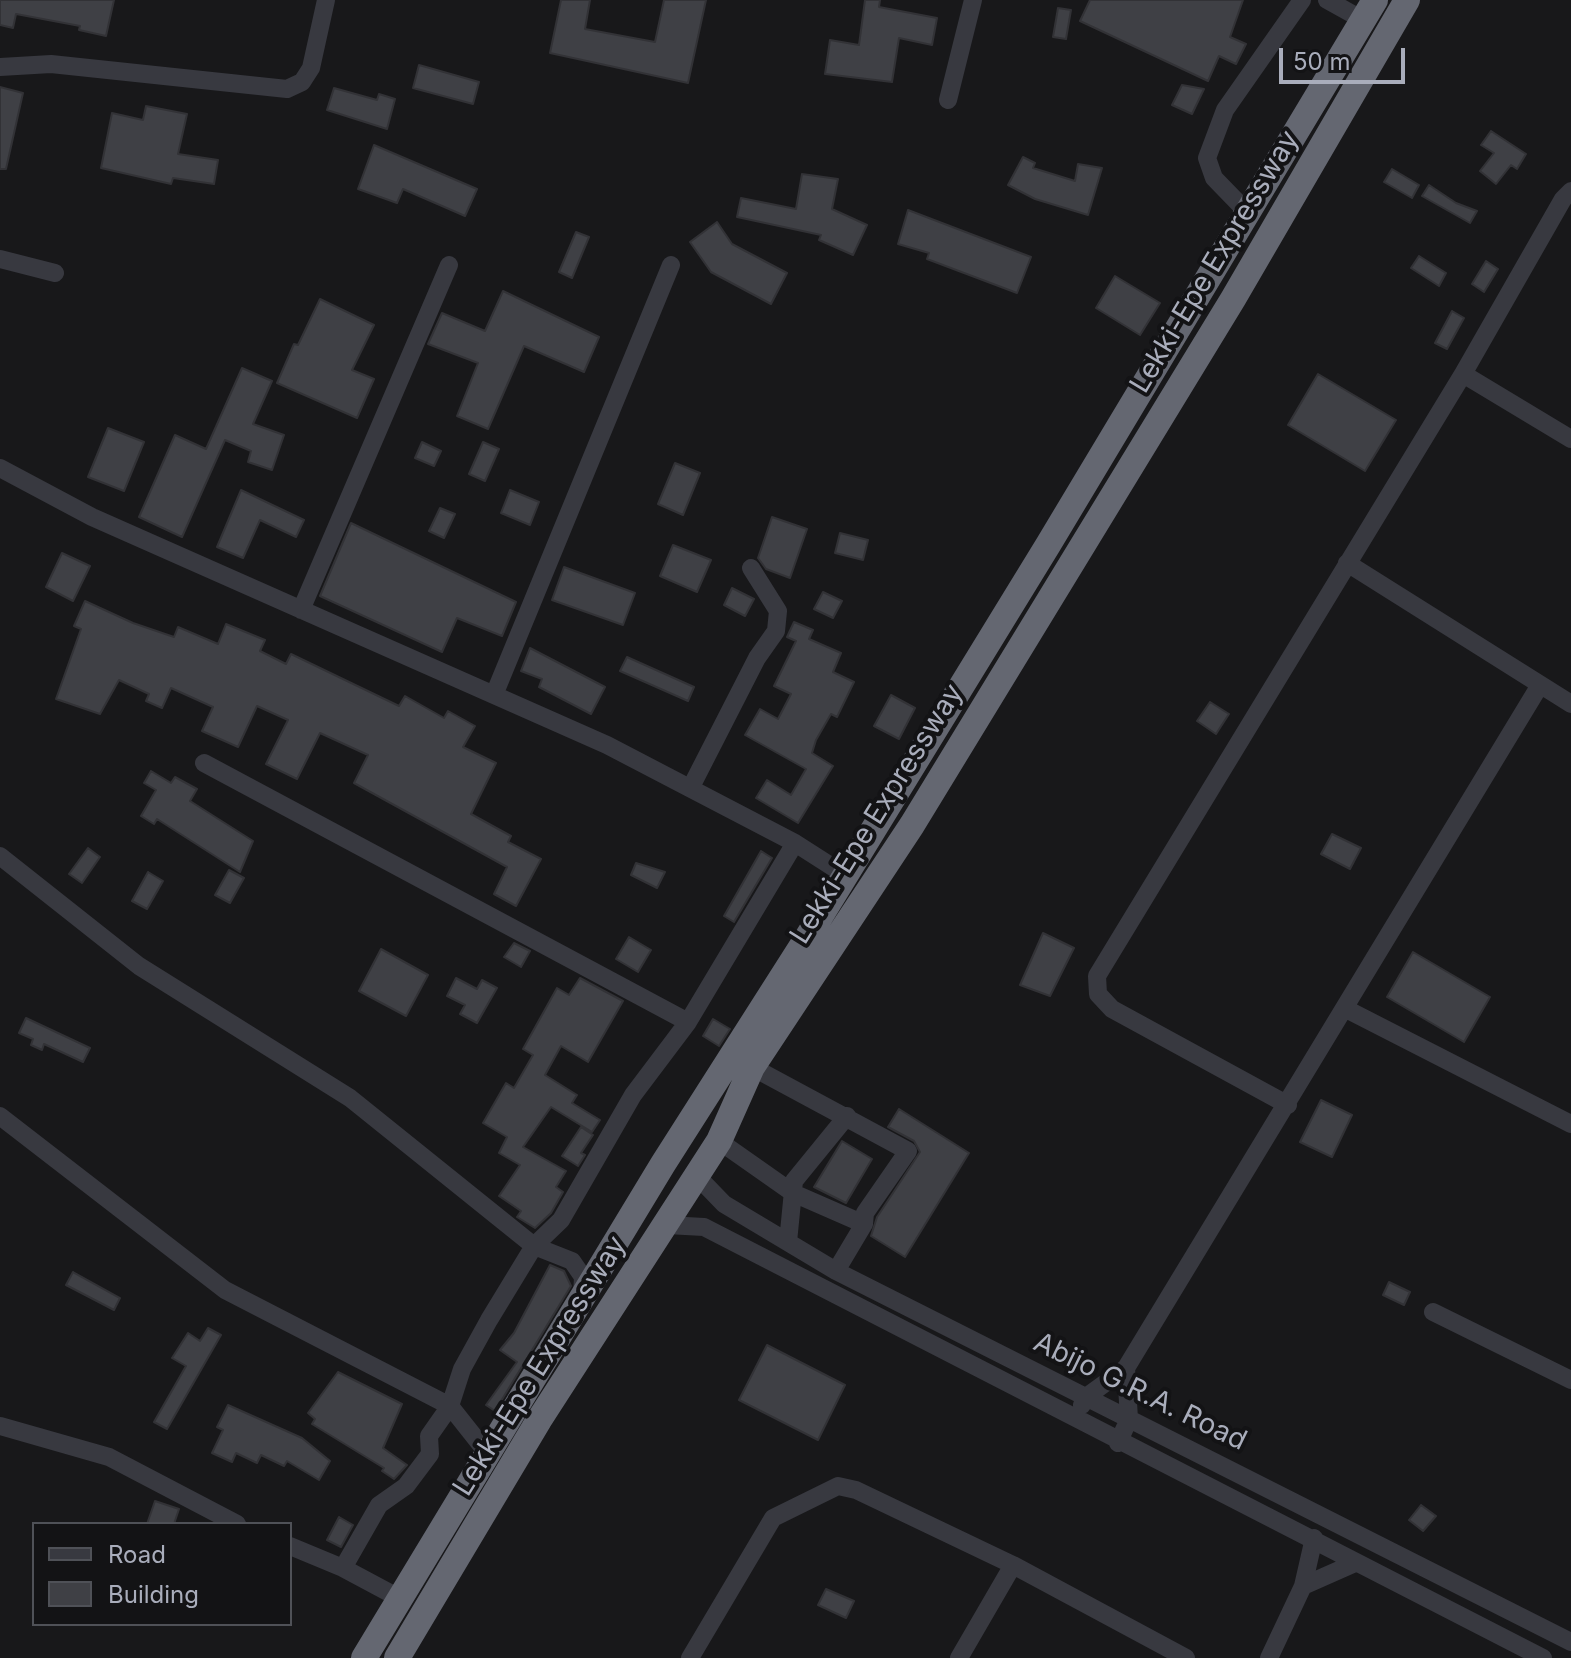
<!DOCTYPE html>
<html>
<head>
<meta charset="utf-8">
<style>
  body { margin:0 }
  #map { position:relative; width:1571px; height:1658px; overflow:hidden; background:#18181a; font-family:Inter,sans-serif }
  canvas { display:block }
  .legend { position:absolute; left:32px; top:1522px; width:260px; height:104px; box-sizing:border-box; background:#131315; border:2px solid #4f5157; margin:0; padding:10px 14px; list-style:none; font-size:24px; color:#a9adbb }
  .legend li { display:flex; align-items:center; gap:16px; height:40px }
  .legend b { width:40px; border:2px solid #4f5157 }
  .scale { position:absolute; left:1279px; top:48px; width:126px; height:36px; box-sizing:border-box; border:4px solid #a9adbb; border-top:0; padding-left:10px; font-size:24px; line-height:28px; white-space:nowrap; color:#a9adbb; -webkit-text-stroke:6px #131315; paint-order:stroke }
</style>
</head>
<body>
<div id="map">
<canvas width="1571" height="1658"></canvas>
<ul class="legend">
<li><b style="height:10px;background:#383940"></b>Road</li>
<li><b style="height:22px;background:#3f4045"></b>Building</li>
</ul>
<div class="scale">50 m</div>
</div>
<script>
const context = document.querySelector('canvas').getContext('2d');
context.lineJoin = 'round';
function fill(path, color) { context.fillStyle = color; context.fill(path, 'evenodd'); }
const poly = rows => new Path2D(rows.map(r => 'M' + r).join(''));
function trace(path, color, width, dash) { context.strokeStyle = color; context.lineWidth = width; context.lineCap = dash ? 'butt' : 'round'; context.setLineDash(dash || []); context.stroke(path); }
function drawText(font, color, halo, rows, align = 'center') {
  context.font = font + ' Inter,sans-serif'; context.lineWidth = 8; context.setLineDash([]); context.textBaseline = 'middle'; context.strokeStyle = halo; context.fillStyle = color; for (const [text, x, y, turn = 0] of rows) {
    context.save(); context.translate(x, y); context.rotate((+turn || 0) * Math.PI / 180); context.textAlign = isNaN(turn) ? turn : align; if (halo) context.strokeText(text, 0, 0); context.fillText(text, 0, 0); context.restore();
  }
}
const building = poly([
  [0,0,114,0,106,36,79,30,80,26,16,14,13,28,0,25,0,0],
  [561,0,590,0,585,29,655,42,664,0,706,0,688,83,550,53,561,0],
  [865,0,880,0,879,7,937,18,932,45,899,38,892,82,825,74,830,40,859,45,865,0],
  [1090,0,1243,0,1230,37,1246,44,1236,64,1219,56,1208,81,1080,21,1090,0],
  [1058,8,1071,10,1066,39,1053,37,1058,8],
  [419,65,479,82,473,104,413,88,419,65],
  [1182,85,1204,89,1192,114,1172,105,1182,85],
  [0,87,23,93,6,169,0,169,0,87],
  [334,88,377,100,379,94,395,99,387,129,327,110,334,88],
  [146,106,187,114,178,154,218,160,214,184,173,178,171,184,101,168,112,113,143,120,146,106],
  [1491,131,1526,154,1517,169,1511,165,1496,184,1480,171,1494,153,1481,145,1491,131],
  [374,145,477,189,465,216,403,189,397,203,358,189,374,145],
  [1023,157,1035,163,1033,168,1075,181,1078,164,1102,168,1088,215,1035,199,1008,185,1023,157],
  [1392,169,1419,185,1412,198,1384,182,1392,169],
  [802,174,838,179,832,209,867,225,853,255,819,240,821,235,737,217,741,198,796,209,802,174],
  [1429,185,1456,203,1477,211,1470,223,1422,196,1429,185],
  [908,210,1031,257,1017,293,927,259,929,253,898,244,908,210],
  [717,222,732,244,787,273,771,304,711,272,690,242,717,222],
  [576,232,589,237,572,278,559,272,576,232],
  [1419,256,1446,273,1439,286,1411,268,1419,256],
  [1486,261,1498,269,1484,292,1472,284,1486,261],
  [1115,276,1160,303,1140,335,1096,308,1115,276],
  [503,291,599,337,584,372,524,346,488,429,457,416,478,363,428,344,442,313,485,331,503,291],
  [320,299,374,325,352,370,374,379,357,418,277,383,294,344,298,345,320,299],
  [1452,311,1464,318,1447,349,1435,343,1452,311],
  [242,368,272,381,253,424,284,435,272,470,248,462,251,451,225,440,182,537,139,517,175,435,206,449,242,368],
  [1318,374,1396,420,1365,471,1288,425,1318,374],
  [108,428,144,442,124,491,88,477,108,428],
  [422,442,441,451,434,466,415,458,422,442],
  [483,442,499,449,485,481,469,474,483,442],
  [675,463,700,473,683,515,658,504,675,463],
  [241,490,304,520,296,537,260,520,243,558,217,547,241,490],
  [510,490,539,502,530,525,501,513,510,490],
  [440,508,455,514,444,538,429,531,440,508],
  [772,517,807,529,790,578,766,569,758,558,772,517],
  [351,523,516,602,502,636,457,618,442,652,320,596,351,523],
  [840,533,868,540,863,560,835,553,840,533],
  [673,545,711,560,697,592,660,576,673,545],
  [62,553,90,566,73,601,46,587,62,553],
  [564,567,635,593,623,625,552,600,564,567],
  [732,588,754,599,745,616,724,605,732,588],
  [823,592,842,601,833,618,814,609,823,592],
  [85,601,133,623,174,637,178,627,218,644,226,624,265,640,260,651,286,664,291,654,399,706,405,696,444,718,448,711,475,726,463,747,496,763,471,814,511,836,508,842,541,859,516,906,494,894,507,867,354,783,368,755,320,733,297,779,266,764,288,720,257,706,238,747,202,731,213,707,171,688,162,708,146,701,149,694,119,680,100,714,56,699,81,629,74,626,85,601],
  [794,622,813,630,809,639,841,653,833,672,854,682,837,717,831,714,816,740,812,753,833,766,798,823,756,798,767,780,791,795,806,769,745,735,760,709,778,719,791,694,774,686,796,641,787,637,794,622],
  [530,648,605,687,591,714,539,687,542,679,521,671,530,648],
  [627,657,694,687,688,701,620,671,627,657],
  [891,695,915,708,899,739,874,726,891,695],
  [1210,702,1229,714,1216,734,1197,721,1210,702],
  [151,771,171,783,175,777,197,789,190,801,253,841,240,872,157,819,154,824,141,816,156,790,144,783,151,771],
  [1332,834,1361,848,1350,869,1321,854,1332,834],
  [88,848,100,857,82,883,69,874,88,848],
  [761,851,772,858,734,922,724,916,761,851],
  [636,863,665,872,657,888,631,875,636,863],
  [229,870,244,878,230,903,215,895,229,870],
  [148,872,163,881,147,909,132,901,148,872],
  [1043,933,1074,948,1050,996,1020,985,1043,933],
  [629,937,651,950,638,972,616,959,629,937],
  [514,943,530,951,521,967,504,957,514,943],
  [381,949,428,975,406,1016,359,991,381,949],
  [1413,952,1490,997,1464,1042,1387,997,1413,952],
  [456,978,477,989,482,980,497,988,477,1023,460,1014,465,1005,447,996,456,978],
  [580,978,623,1001,588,1062,561,1046,545,1075,577,1095,572,1103,600,1120,592,1132,551,1107,523,1147,566,1171,556,1187,563,1192,551,1213,535,1228,517,1217,521,1211,499,1196,520,1165,499,1153,507,1137,483,1123,506,1083,514,1088,533,1055,523,1049,557,988,569,995,580,978],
  [26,1018,90,1048,83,1062,44,1044,42,1050,31,1045,33,1039,19,1033,26,1018],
  [713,1019,730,1029,719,1046,703,1036,713,1019],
  [1321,1100,1352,1115,1332,1157,1300,1142,1321,1100],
  [899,1109,969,1153,905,1257,871,1236,877,1217,920,1152,914,1141,888,1127,899,1109],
  [581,1127,593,1135,581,1153,585,1155,578,1166,562,1156,581,1127],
  [842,1141,872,1159,846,1203,814,1187,842,1141],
  [550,1265,564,1271,571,1286,495,1411,486,1405,517,1362,500,1350,514,1333,550,1265],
  [73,1272,120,1298,114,1310,66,1285,73,1272],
  [1389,1282,1410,1292,1404,1305,1383,1295,1389,1282],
  [208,1328,221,1335,167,1429,154,1422,186,1366,172,1358,188,1333,200,1341,208,1328],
  [767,1345,845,1385,818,1440,739,1400,767,1345],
  [338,1372,402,1404,383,1448,407,1465,394,1479,382,1471,384,1468,312,1424,315,1419,308,1413,338,1372],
  [228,1405,302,1438,330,1461,319,1480,287,1461,284,1466,261,1455,257,1463,236,1453,232,1462,212,1453,223,1430,217,1427,228,1405],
  [155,1501,179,1509,174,1524,147,1524,155,1501],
  [1421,1505,1436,1516,1423,1531,1409,1520,1421,1505],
  [339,1517,353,1525,341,1547,327,1540,339,1517],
  [826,1589,854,1601,846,1618,818,1605,826,1589]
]);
fill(building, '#3f4045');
trace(building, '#323236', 2);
trace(poly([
  [1327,0,1363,20],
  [0,67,51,64,287,89,302,82,311,68,326,0],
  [948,100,973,0],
  [1247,212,1214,178,1207,158,1225,110,1302,0],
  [0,259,55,273],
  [1463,374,1571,439],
  [0,468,92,517,607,745,795,843,845,875],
  [1347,563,1571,704],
  [301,610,449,265],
  [494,695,671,265],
  [204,763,688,1022],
  [691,787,757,658,776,631,778,611,751,568],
  [0,856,139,966,350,1098,534,1246,572,1261,583,1277,582,1296],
  [1346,1009,1571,1124],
  [752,1067,908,1151,865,1213,864,1224,836,1271],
  [1288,1105,1112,1009,1098,994,1097,976,1463,374,1563,199,1571,191],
  [0,1116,225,1290,450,1406,488,1454],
  [719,1141,793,1193,864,1224],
  [696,1175,724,1204,836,1271,1571,1642],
  [667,1225,704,1227,1543,1658],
  [788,1242,794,1181,847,1116],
  [1433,1312,1571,1380],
  [1082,1405,1086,1397,1126,1368,1540,685],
  [0,1426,109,1457,237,1524],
  [1118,1443,1129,1419,1126,1368],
  [290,1546,343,1568,401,1599],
  [343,1568,379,1505,406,1486,430,1454,429,1436,450,1406,462,1369,489,1320,534,1246,561,1220,633,1095,688,1022,795,843],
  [1303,1586,1355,1563],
  [690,1658,773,1518,838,1486,856,1490,1013,1565,1186,1658],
  [959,1658,1013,1565],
  [1269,1658,1303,1586,1314,1538]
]), '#383940', 18);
trace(poly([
  [364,1658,663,1164,807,938,1048,545,1375,0],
  [397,1658,539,1420,719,1141,752,1067,912,825,1233,299,1407,0]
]), '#646771', 26);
drawText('28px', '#a9adbb', '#131315', [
  ["Lekki-Epe Expressway",1215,262,-59],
  ["Lekki-Epe Expressway",877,814,-58],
  ["Lekki-Epe Expressway",540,1366,-58],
  ["Abijo G.R.A. Road",1140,1392,26]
]);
</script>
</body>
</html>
